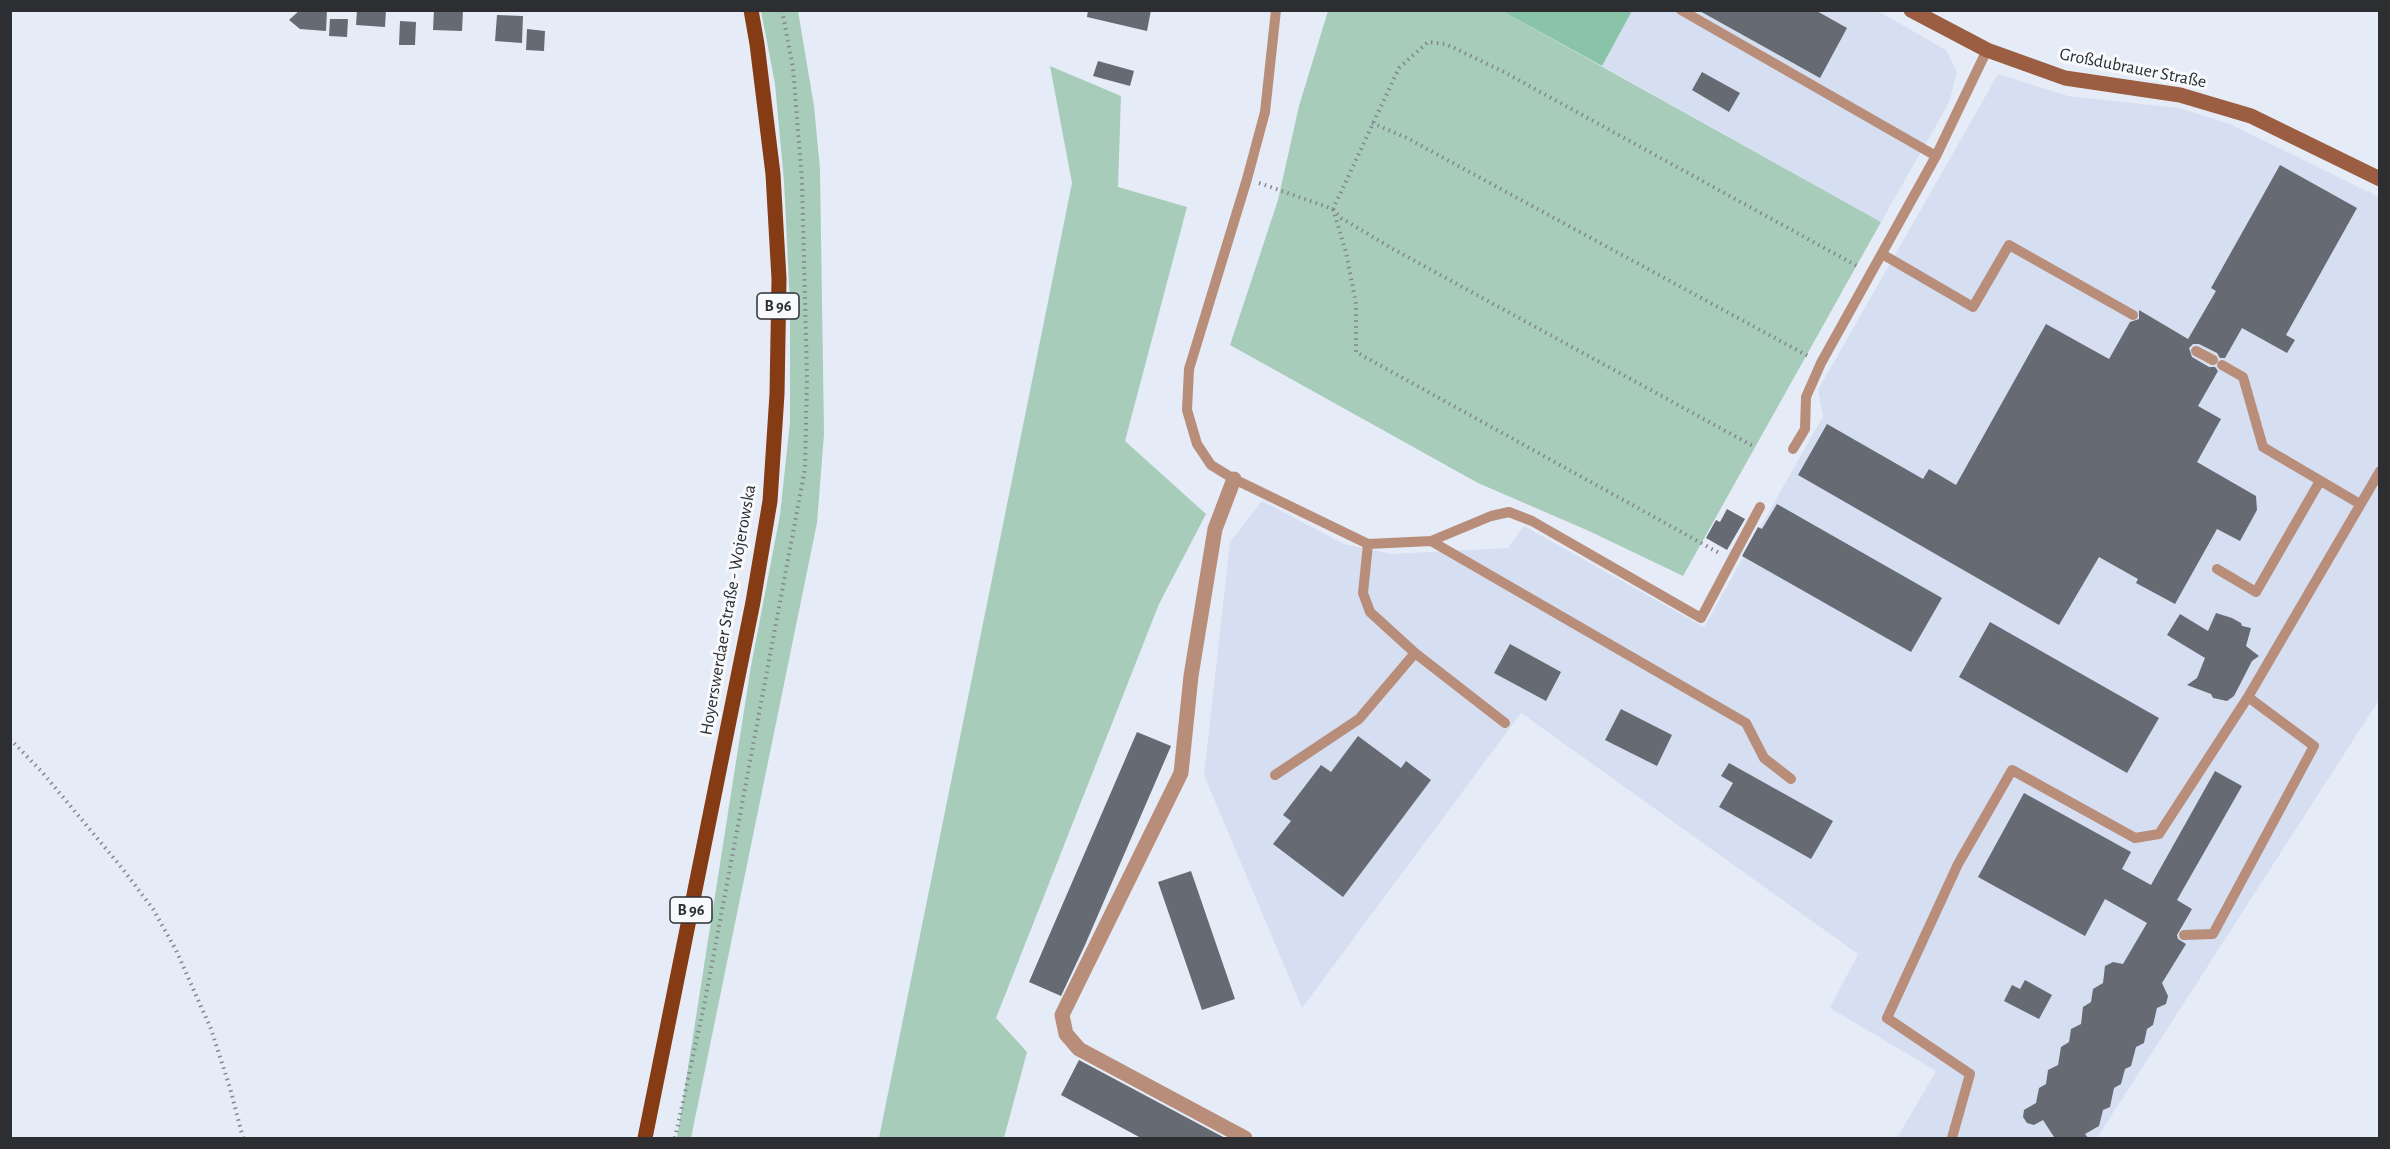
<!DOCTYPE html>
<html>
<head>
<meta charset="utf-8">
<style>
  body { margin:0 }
  #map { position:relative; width:2390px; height:1149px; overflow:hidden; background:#e6ecf7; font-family:"Alegreya Sans",sans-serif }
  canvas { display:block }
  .frame { position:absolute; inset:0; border:12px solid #2c2e32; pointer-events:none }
</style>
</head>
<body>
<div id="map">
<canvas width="2390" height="1149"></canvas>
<div class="frame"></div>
</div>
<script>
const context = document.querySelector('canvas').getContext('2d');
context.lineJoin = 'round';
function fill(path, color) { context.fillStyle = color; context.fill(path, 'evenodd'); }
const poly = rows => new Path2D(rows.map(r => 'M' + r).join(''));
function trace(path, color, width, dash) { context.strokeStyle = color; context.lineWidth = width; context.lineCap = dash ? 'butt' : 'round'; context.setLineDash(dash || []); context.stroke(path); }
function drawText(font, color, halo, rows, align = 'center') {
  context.font = font + ' "Alegreya Sans",sans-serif'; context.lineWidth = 6; context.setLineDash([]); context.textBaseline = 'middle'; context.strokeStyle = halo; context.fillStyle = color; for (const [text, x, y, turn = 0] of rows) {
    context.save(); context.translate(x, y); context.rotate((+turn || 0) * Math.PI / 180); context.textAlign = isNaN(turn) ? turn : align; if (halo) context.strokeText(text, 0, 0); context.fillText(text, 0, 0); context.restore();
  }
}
fill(poly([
  [1876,10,1946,50,1957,72,1949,103,1881,222,1602,66,1632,11],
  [1998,74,2068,96,2179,108,2230,124,2379,197,2379,700,2097,1138,1897,1138,1936,1071,1830,1008,1858,954,1521,713,1302,1008,1204,775,1230,542,1262,501,1344,544,1392,554,1508,548,1524,526,1704,627,1823,416,1818,390]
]), '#d6dff1');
fill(poly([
  [761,11,798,11,814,106,820,169,824,434,817,523,691,1138,677,1138,751,666,780,515,790,422,790,305,784,181,775,84],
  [1328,11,1502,11,1881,222,1683,576,1589,531,1478,483,1230,345,1278,200,1299,106],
  [1050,66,1121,96,1118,187,1187,207,1125,441,1206,514,1159,604,996,1018,1027,1052,1004,1138,879,1138,1072,183]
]), '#a7ccba');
fill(poly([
  [1502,11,1632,11,1602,66]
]), '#89c4a9');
fill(poly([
  [300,10,327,10,326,31,300,29,289,20],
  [357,10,386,10,385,27,356,25],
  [434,10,463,10,462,31,433,30],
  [1088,10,1151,10,1147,31,1087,17],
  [1698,10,1815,10,1847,28,1820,78],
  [497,15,523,16,522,43,495,41],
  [330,19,348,19,347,37,329,36],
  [400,21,416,22,415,45,399,45],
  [527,29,545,31,544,51,526,50],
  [1098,61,1134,71,1130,86,1093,76],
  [1702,72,1740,93,1729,112,1692,90],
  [2280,165,2357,208,2286,335,2295,340,2287,353,2242,328,2225,358,2220,358,2217,353,2199,344,2193,344,2189,348,2192,357,2209,367,2215,367,2218,371,2198,406,2221,419,2197,462,2256,496,2257,510,2240,541,2217,529,2175,604,2136,583,2138,579,2099,557,2059,625,1798,475,1827,424,1923,479,1929,469,1956,485,2046,324,2109,359,2130,322,2139,319,2139,310,2188,339,2216,291,2211,288],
  [1777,504,1942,598,1911,652,1742,556,1758,527,1762,529],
  [1727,509,1745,519,1727,550,1706,538,1716,520,1720,522],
  [2216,613,2232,618,2241,623,2242,626,2251,628,2246,646,2259,656,2252,661,2234,696,2227,701,2213,698,2211,694,2187,685,2197,678,2205,658,2167,635,2180,614,2208,631],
  [1990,622,2159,718,2127,773,1959,677],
  [1510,644,1561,672,1546,701,1494,673],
  [1621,709,1672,735,1657,766,1605,740],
  [1137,732,1171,746,1085,945,1061,996,1029,982],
  [1358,736,1401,768,1406,761,1431,780,1343,897,1273,844,1291,821,1283,815,1321,765,1331,772],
  [1729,763,1833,821,1811,859,1719,807,1733,783,1721,776],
  [2215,771,2242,786,2177,900,2192,909,2177,935,2178,939,2186,944,2162,983,2168,996,2166,1004,2157,1008,2153,1025,2147,1029,2144,1043,2136,1047,2131,1066,2125,1069,2121,1084,2114,1088,2110,1107,2103,1110,2099,1126,2085,1134,2088,1138,2054,1137,2043,1120,2034,1125,2027,1123,2023,1117,2024,1110,2036,1103,2039,1088,2046,1084,2048,1070,2058,1065,2061,1047,2069,1042,2071,1029,2081,1024,2083,1007,2091,1002,2093,989,2103,983,2105,966,2113,962,2123,964,2147,923,2105,899,2085,936,1978,877,2024,793,2131,852,2122,869,2151,885],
  [1191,871,1235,999,1202,1010,1158,882],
  [2025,980,2052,995,2039,1019,2004,1001,2012,985,2020,989],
  [1079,1060,1225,1138,1141,1138,1061,1095]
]), '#656a73');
trace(poly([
  [1372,123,1407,138,1808,356],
  [1259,183,1333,209,1399,68,1428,42,1446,44,1504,72,1859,267],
  [1333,209,1346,252,1356,304,1356,352,1721,554],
  [1333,209,1341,218,1393,249,1753,446],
  [10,739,42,772,122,868,153,909,176,950,211,1029,230,1088,243,1138],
  [675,1138,704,1006,805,469,807,379,802,181,793,68,782,10]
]), '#83878e', 4, [1.5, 4.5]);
trace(poly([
  [1276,10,1265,112,1247,179,1189,369,1187,410,1197,444,1211,465,1234,479,1368,544,1363,593,1370,612,1415,653,1505,723],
  [1681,10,1936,156],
  [1882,254,1973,307,2009,245,2133,315],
  [2196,351,2213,360],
  [2222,365,2243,377,2263,447,2360,504],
  [1793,449,1805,429,1806,397,1821,363,1936,156,1987,50],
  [1431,541,1491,516,1509,512,1532,521,1701,618,1760,507],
  [1368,544,1431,541,1746,723,1764,758,1791,779],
  [2217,569,2256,592,2320,481],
  [1275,775,1359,719,1415,653],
  [2184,935,2213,934,2314,746,2248,697,2380,471],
  [1952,1138,1970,1074,1887,1018,1958,864,2012,770,2135,838,2159,834,2248,697]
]), '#b88d79', 10);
trace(poly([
  [1234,479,1215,529,1191,676,1181,773,1062,1015,1066,1034,1079,1049,1245,1138]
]), '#b88d79', 15);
trace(poly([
  [1911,10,1987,50,2065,78,2180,95,2251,116,2380,179]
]), '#9b5e42', 15);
trace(poly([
  [645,1138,753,602,770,501,777,394,779,279,773,174,757,44,751,10]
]), '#853b14', 15);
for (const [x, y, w] of [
  [778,306,42],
  [691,910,42]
]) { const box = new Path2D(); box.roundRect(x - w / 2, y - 13, w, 26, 4.5); context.fillStyle = '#f7f9fd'; context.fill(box); trace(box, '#2c2e32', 1.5); }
drawText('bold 16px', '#2c2e32', null, [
  ["B 96",778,306],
  ["B 96",691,910]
]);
drawText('18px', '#2c2e32', '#f7f9fd', [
  ["Großdubrauer Straße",2133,68,11],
  ["Hoyerswerdaer Straße - Wojerowska",728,610,-80]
]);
</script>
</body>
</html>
